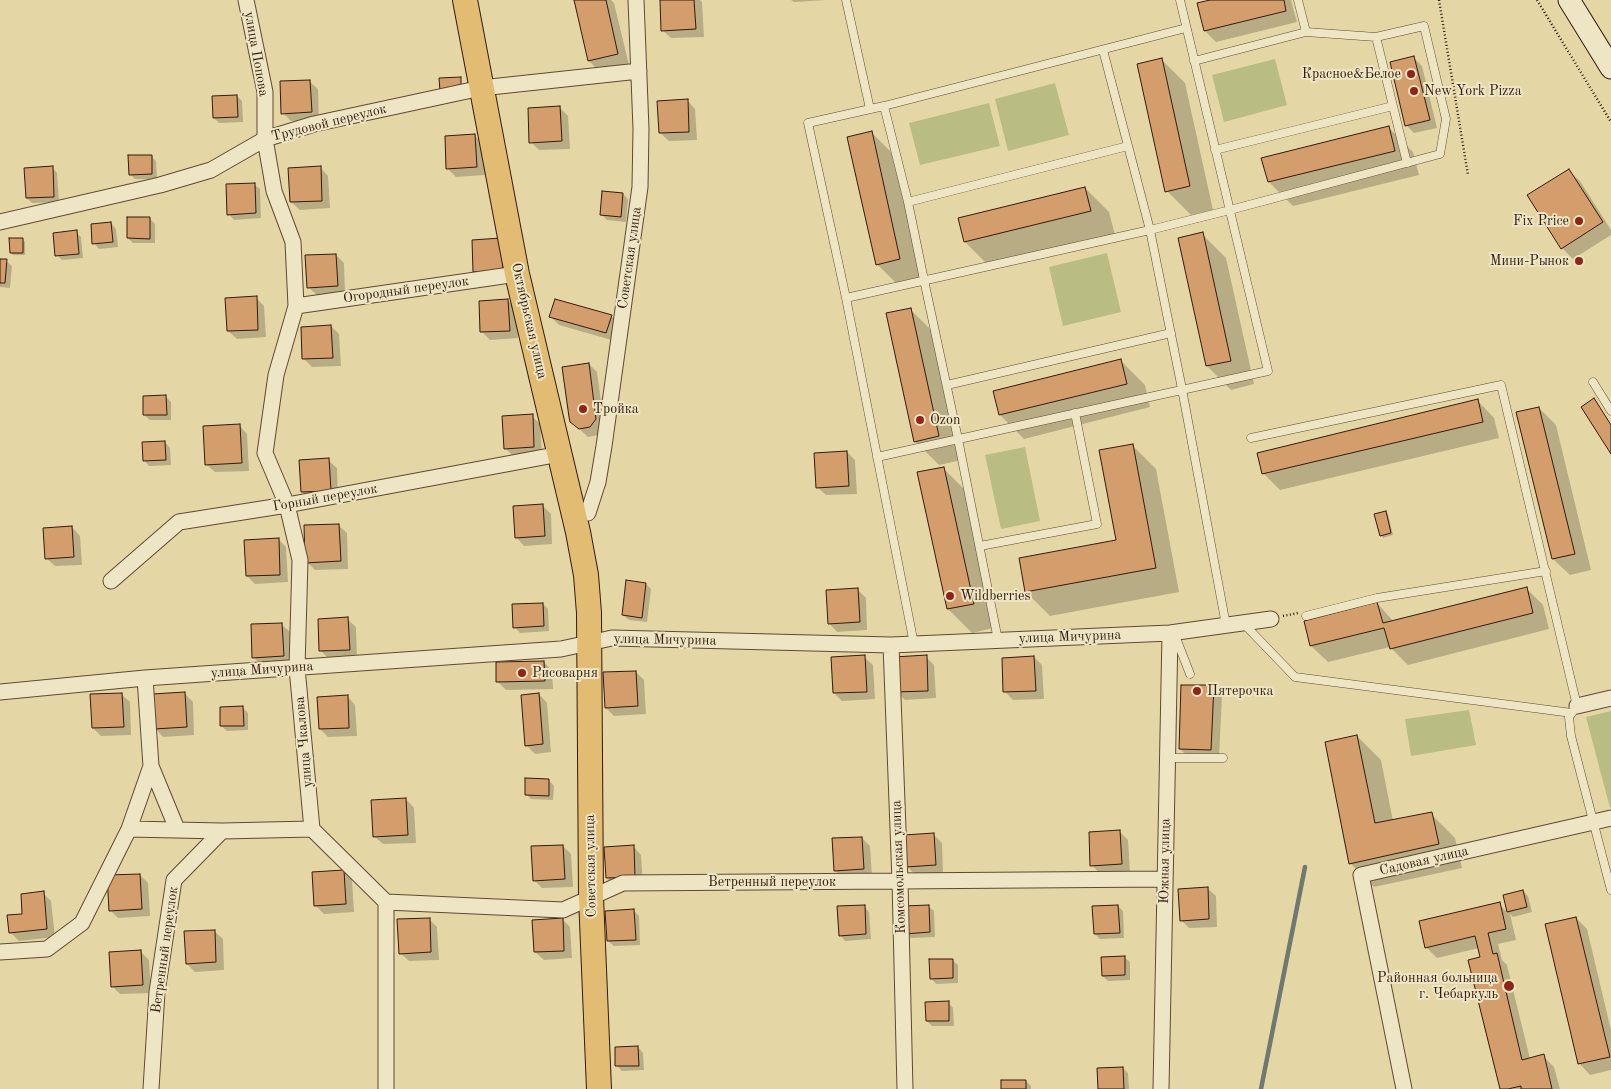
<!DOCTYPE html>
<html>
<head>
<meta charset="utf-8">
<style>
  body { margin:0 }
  canvas { display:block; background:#e5d7a5 }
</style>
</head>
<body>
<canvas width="1611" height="1089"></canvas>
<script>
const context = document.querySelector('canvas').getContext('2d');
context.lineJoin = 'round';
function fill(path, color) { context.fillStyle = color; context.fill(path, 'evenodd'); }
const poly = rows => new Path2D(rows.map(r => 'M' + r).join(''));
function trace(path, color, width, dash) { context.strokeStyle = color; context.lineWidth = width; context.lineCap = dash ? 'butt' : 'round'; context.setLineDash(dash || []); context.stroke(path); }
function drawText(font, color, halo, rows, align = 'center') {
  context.font = font + ' "Old Standard TT",serif'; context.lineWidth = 4; context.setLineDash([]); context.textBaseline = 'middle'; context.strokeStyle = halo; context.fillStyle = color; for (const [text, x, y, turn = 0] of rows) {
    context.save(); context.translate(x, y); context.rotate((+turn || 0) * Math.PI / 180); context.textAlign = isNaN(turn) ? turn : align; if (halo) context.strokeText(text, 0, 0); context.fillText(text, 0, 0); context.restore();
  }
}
fill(poly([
  [1275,59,1287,105,1224,122,1212,75],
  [1055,83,1069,135,1008,151,995,99],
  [989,103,1000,146,920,165,909,123],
  [1107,253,1121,312,1063,326,1049,267],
  [1025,447,1040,521,1001,529,985,455],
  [1469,710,1476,745,1411,756,1405,719],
  [1611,711,1611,807,1610,808,1586,717]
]), '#b9bd83');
fill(poly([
  [575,0,611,0,614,3,629,65,600,72,589,61],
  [661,0,700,0,702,2,704,37,671,38,662,30],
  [791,0,827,0,794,2],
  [1215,0,1291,0,1297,22,1216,42,1205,31,1198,4],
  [1414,58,1422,66,1437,128,1414,133,1406,125],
  [1161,59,1185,83,1213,210,1191,215,1167,191],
  [309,81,318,89,319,120,291,121,283,113],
  [237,96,242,101,243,122,219,123,214,118],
  [687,100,695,109,697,140,669,141,660,133],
  [560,108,568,116,570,149,539,150,531,142],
  [1389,128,1413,152,1419,175,1293,206,1269,182],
  [872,133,896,157,924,283,901,288,877,264],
  [475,136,483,144,485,175,456,177,447,168],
  [151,156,156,161,157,179,135,179,130,174],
  [52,167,57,173,59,202,32,203,27,198],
  [320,167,328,176,330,208,300,210,291,202],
  [1568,170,1580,181,1611,230,1611,235,1573,259,1562,248],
  [254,184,260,189,261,218,234,220,229,214],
  [1085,188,1109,212,1115,235,989,266,965,242],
  [623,194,628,199,626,222,607,220,602,215],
  [150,219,155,224,155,243,133,243,128,238],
  [111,223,116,229,118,247,99,249,94,243],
  [76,232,81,237,83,258,62,260,57,255],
  [1202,234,1226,258,1254,384,1231,390,1207,366],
  [23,240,25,242,25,255,13,255,11,252],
  [336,255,344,263,345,294,317,295,308,287],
  [0,260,6,261,12,266,10,288,0,287],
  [256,298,264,306,266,337,237,339,228,331],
  [508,300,516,309,518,338,490,340,482,332],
  [910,309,934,333,962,460,939,465,915,441],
  [611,316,619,324,615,341,559,325,551,317],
  [331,326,339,334,341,366,312,367,304,359],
  [1121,361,1145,385,1150,407,1024,439,1000,415],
  [589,364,597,372,604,423,598,435,588,437,572,422],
  [166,397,171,402,171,420,150,420,144,415],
  [1478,401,1494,418,1499,438,1280,490,1264,474,1259,454],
  [1539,408,1556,425,1591,570,1570,575,1553,559],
  [532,416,540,424,542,455,513,456,505,448],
  [239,425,247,434,249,471,215,472,206,464],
  [165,442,170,448,171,465,149,466,144,460],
  [1132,445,1156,469,1179,592,1050,616,1026,592,1020,559,1117,541],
  [847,452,855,460,857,494,826,495,817,487],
  [328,460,337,468,338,498,310,500,302,492],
  [943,468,967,492,997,627,972,633,948,609],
  [543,506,551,514,552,544,524,546,516,537],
  [1385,512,1388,514,1393,535,1383,538,1381,535],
  [338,525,347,533,348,569,315,570,307,562],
  [72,527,80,536,82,565,55,566,46,558],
  [278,539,286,547,288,582,255,584,247,576],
  [646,584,651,589,647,622,629,620,623,615],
  [1526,588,1543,605,1549,629,1408,665,1390,647,1328,662,1311,646,1377,603,1394,622],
  [857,589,866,598,867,630,837,632,829,623],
  [543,604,548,609,549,631,520,633,515,627],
  [347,619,356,627,357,658,329,659,321,651],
  [281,624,290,632,291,664,262,665,253,657],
  [864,657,873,665,875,699,842,701,834,693],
  [926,657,934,665,936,698,905,700,897,692],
  [1034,657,1042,665,1044,699,1013,700,1005,692],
  [544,662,552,671,553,689,506,690,498,682],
  [636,672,644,680,646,714,614,716,606,708],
  [1214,687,1222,695,1219,758,1188,757,1180,749],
  [184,693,193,702,194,735,163,737,155,728],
  [121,694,130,702,131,735,101,736,93,728],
  [539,694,547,703,551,752,535,754,527,746],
  [347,696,355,705,357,736,328,737,320,729],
  [243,708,248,713,248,730,227,731,221,726],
  [1357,736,1381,760,1393,821,1431,814,1455,838,1462,868,1374,887,1350,863],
  [549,780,554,786,553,800,531,799,526,794],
  [406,799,414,808,416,843,383,844,374,836],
  [1120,832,1128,840,1130,872,1100,874,1092,865],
  [934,835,942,843,943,873,915,875,907,866],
  [862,838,870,846,872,877,843,879,835,870],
  [563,846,571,854,573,887,542,888,534,880],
  [633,846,641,855,643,885,615,886,607,878],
  [344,871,352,880,354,912,324,914,315,905],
  [140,875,148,883,150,916,118,918,110,910],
  [1207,888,1216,896,1217,927,1189,928,1181,920],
  [1523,891,1528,896,1532,912,1513,917,1510,914,1516,940,1498,944,1502,960,1507,965,1530,1059,1543,1056,1554,1067,1560,1089,1501,1089,1479,948,1437,958,1426,947,1499,904,1508,913,1504,896],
  [43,893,51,901,55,937,19,941,10,932],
  [864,906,869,912,871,939,845,941,840,935],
  [928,906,934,911,935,937,911,938,906,933],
  [1118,906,1123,911,1124,938,1100,939,1095,934],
  [633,910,639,916,640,945,614,946,608,941],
  [1576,918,1587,929,1611,1030,1611,1070,1590,1075,1579,1063],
  [429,919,437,927,439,960,409,961,400,953],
  [562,919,570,927,572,958,544,960,535,952],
  [214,931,223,939,224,970,195,972,187,964],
  [141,952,149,960,151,993,120,994,112,986],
  [1124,957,1130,962,1130,980,1108,981,1103,976],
  [952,960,958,965,958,983,936,984,931,978],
  [948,1002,953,1008,954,1026,932,1026,927,1021],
  [638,1047,643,1053,644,1070,622,1071,617,1066],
  [1123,1068,1128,1073,1129,1089,1100,1089],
  [1026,1081,1031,1086,1031,1089,1002,1089]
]), '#0003');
trace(poly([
  [1261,1089,1305,867]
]), '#70796f', 4.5);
const building = poly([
  [574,0,606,0,618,54,588,61,574,0],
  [660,0,694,0,696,29,661,31,660,0],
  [1210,0,1284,0,1286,11,1204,31,1197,3,1210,0],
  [1414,56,1430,120,1405,126,1390,62,1414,56],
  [1162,58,1190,186,1165,192,1137,64,1162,58],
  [461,77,461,90,440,91,439,78,461,77],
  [310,80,312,112,281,114,280,81,310,80],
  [237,95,238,117,213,118,212,96,237,95],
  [688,99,689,132,659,133,657,101,688,99],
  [560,106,562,141,529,143,528,108,560,106],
  [1389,126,1395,151,1268,182,1261,158,1389,126],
  [872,131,900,259,876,265,847,137,872,131],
  [475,134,477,167,446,169,445,136,475,134],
  [128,155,152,155,152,174,129,175,128,155],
  [53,166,54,197,26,198,24,168,53,166],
  [321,166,322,201,290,202,288,168,321,166],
  [1569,169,1603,222,1561,249,1527,195,1569,169],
  [255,183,256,213,227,215,226,184,255,183],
  [1085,187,1091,211,964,242,958,218,1085,187],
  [602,191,623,193,621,217,600,215,602,191],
  [127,217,150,217,150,239,127,238,127,217],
  [111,222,113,242,92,244,91,224,111,222],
  [77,230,79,254,55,256,53,233,77,230],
  [1203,232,1231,361,1206,366,1178,238,1203,232],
  [9,238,23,238,23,253,10,253,9,238],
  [501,238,503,270,473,272,472,240,501,238],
  [336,254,338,286,307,288,305,255,336,254],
  [0,259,7,259,5,283,0,283,0,259],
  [257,296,258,330,227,331,225,298,257,296],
  [508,299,510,331,480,332,479,301,508,299],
  [555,299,612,315,606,333,549,317,555,299],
  [911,308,939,436,914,442,886,313,911,308],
  [331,325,333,358,302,359,301,327,331,325],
  [1121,359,1127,384,999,415,993,391,1121,359],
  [589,363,596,419,590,427,579,429,570,422,569,417,562,367,589,363],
  [166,395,167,415,143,415,143,396,166,395],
  [1594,398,1611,425,1611,454,1581,407,1594,398],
  [1478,399,1483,422,1262,474,1257,453,1478,399],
  [1539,407,1575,554,1552,559,1516,412,1539,407],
  [533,414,534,447,504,449,502,416,533,414],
  [240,424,242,463,205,465,203,426,240,424],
  [165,441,166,460,143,461,142,442,165,441],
  [1133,444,1156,568,1025,592,1019,558,1116,540,1099,450,1133,444],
  [847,451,849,486,816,488,814,453,847,451],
  [329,458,331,491,301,492,299,460,329,458],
  [944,467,974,604,947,609,917,472,944,467],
  [543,504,545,536,515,538,513,506,543,504],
  [1386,511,1391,533,1380,536,1374,514,1386,511],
  [339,524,341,561,305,563,304,525,339,524],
  [72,526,74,557,45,559,43,528,72,526],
  [279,538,280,575,246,576,244,540,279,538],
  [626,580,646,583,642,618,622,615,626,580],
  [1527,587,1533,613,1390,649,1384,628,1310,646,1304,621,1377,602,1383,623,1527,587],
  [858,588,860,622,828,624,826,590,858,588],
  [543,603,544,626,513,628,512,604,543,603],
  [348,617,350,650,319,651,318,619,348,617],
  [282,623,284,656,252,658,251,624,282,623],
  [865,655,867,692,833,693,831,657,865,655],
  [927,655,928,691,895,692,894,657,927,655],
  [1034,656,1036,691,1003,692,1002,658,1034,656],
  [544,661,545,681,496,682,496,662,544,661],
  [636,671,638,706,605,708,603,672,636,671],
  [1181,685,1214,685,1211,750,1179,749,1181,685],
  [185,692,187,727,154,729,152,694,185,692],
  [122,693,124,727,92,728,90,694,122,693],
  [539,693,543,744,525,746,521,695,539,693],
  [348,695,349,728,319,729,317,697,348,695],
  [243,706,244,726,220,726,220,707,243,706],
  [1357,735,1375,823,1432,812,1439,844,1349,864,1325,742,1357,735],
  [525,778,549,779,549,796,525,795,525,778],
  [406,798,408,835,373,837,371,800,406,798],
  [1120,830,1122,864,1090,866,1089,832,1120,830],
  [934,833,936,865,906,867,904,835,934,833],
  [862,837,864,869,834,871,832,838,862,837],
  [563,845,565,879,533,881,531,846,563,845],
  [634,845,635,877,606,878,604,847,634,845],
  [344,870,346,904,314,906,312,872,344,870],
  [140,874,142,909,109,911,107,875,140,874],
  [1208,887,1209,919,1180,921,1178,889,1208,887],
  [1523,890,1527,907,1507,912,1503,895,1523,890],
  [44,891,47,929,9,933,7,915,22,914,21,894,44,891],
  [1500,902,1506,929,1488,933,1493,954,1497,953,1522,1060,1544,1054,1552,1089,1521,1089,1521,1086,1508,1089,1500,1089,1468,960,1480,957,1475,936,1425,948,1419,921,1500,902],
  [865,905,866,934,839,936,837,906,865,905],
  [929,905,930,932,905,934,903,906,929,905],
  [1118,905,1120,933,1094,934,1092,906,1118,905],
  [634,909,636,940,607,941,605,911,634,909],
  [1576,917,1610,1057,1578,1064,1545,924,1576,917],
  [430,918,431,952,399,954,397,919,430,918],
  [563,918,564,951,534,952,532,920,563,918],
  [215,930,216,962,186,964,184,931,215,930],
  [141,950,143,985,111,987,109,952,141,950],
  [1125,956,1125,975,1102,976,1101,957,1125,956],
  [929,959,953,959,953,978,930,979,929,959],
  [949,1001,949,1021,926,1021,925,1002,949,1001],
  [638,1046,639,1066,615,1066,615,1047,638,1046],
  [1123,1067,1124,1089,1098,1089,1097,1068,1123,1067],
  [1001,1080,1026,1080,1026,1089,1001,1089,1001,1080]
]);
fill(building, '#d39d6c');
trace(building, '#331a0e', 1);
const lane = poly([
  [846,0,870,109],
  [1306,32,1376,37,1407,163],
  [1103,50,1150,230,1182,389,1226,625],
  [1194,61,1306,32,1298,0],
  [884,106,908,202,924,280,958,439,998,640],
  [1215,150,1393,106],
  [908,202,1128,146],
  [846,298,1150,230,1230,210,1440,154,1446,119,1424,26,1376,37],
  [1593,382,1611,411],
  [947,385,1171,333],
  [1251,438,1501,385,1577,706,1569,717,1571,736,1611,890],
  [877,457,1268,371,1180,0],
  [980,546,1097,524,1075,413],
  [1306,616,1377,598,1546,571],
  [1243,623,1295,677,1572,713],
  [1174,633,1190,674],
  [914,644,846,298,808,123,884,106,1186,28],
  [1167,758,1223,758]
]);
const street = poly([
  [246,0,265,92,265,139,274,191,293,242,296,306,276,375,265,453,287,505,300,560,297,668,312,829,386,902,386,1089],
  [0,222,160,185,211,170,265,139,314,124,481,88,639,71],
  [296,306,517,274],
  [588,513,598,482,604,446,640,187,641,129,636,0],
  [111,581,179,522,287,505,560,454],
  [891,645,900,881,905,1089],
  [145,678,151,766,177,829],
  [0,692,145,678,561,649,612,638,891,645,1170,633,1271,619],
  [1577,706,1611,698],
  [129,829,151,766],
  [386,902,563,910,623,883,1164,879],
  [0,952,47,949,82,923,129,829,222,831,312,829],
  [151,1089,157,992,174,880,222,831],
  [1161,1089,1170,633],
  [1404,1089,1361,875,1611,818]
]);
const secondary = poly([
  [1569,0,1611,68]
]);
const primary = poly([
  [465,0,517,274,578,532,586,575,589,613,591,897,599,1089]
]);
trace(lane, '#604934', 9);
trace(street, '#604934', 17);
trace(secondary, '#331a0e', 23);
trace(primary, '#331a0e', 26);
trace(poly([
  [1439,0,1468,175],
  [1537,0,1611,122],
  [1283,616,1298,613]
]), '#331a0e', 2.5, [1, 2.5]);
trace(lane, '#eee5c4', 8);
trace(street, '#eee5c4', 15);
trace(secondary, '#eee5c4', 21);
trace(primary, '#e2bc72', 24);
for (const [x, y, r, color] of [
  [1411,74,5,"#8f2418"],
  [1414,91,5,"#8f2418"],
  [1579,221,5,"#8f2418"],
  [1579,261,5,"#8f2418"],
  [583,409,5,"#8f2418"],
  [920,420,5,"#8f2418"],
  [950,596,5,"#8f2418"],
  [522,673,5,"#8f2418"],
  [1197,691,5,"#8f2418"],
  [1509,986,6,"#8f2418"]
]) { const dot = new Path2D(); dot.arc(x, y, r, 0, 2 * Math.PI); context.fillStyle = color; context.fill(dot); trace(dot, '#eee5c4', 2); }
drawText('14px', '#331a0e', '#eee5c4', [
  ["улица Попова",256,54,80],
  ["Трудовой переулок",329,123,-14],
  ["Советская улица",630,258,-82],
  ["Огородный переулок",406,290,-8],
  ["Октябрьская улица",529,321,77],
  ["Горный переулок",325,498,-10],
  ["улица Мичурина",1070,637,-2],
  ["улица Мичурина",665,640,1],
  ["улица Мичурина",262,670,-4],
  ["улица Чкалова",304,742,-95],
  ["Южная улица",1165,861,-89],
  ["Садовая улица",1424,861,-13],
  ["Советская улица",591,866,-91],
  ["Комсомольская улица",899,867,-92],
  ["Ветренный переулок",772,882],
  ["Ветренный переулок",165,950,-82]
]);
drawText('14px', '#331a0e', '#eee5c4', [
  ["Красное&Белое",1401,74,"right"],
  ["New York Pizza",1424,91],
  ["Fix Price",1569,221,"right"],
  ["Мини-Рынок",1569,261,"right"],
  ["Тройка",593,409],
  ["Ozon",930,420],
  ["Wildberries",960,596],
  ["Рисоварня",532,673],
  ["Пятерочка",1207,691],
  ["Районная больница",1498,978,"right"],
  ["г. Чебаркуль",1498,994,"right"]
], 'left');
</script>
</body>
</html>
